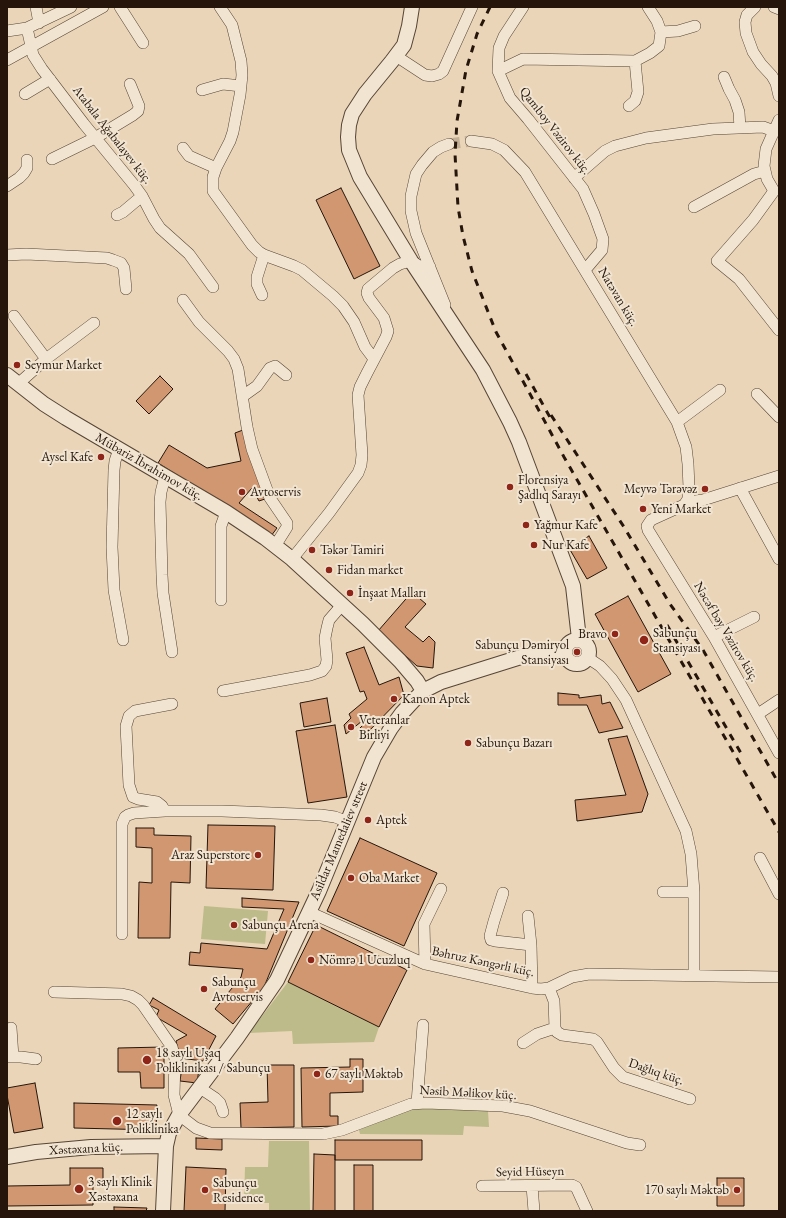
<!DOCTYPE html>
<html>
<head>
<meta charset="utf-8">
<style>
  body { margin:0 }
  #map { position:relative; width:786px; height:1218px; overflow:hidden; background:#ead5b8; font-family:"EB Garamond",serif }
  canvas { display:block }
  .frame { position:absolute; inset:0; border:8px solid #25150b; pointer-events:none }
</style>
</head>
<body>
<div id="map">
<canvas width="786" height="1218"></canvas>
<div class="frame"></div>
</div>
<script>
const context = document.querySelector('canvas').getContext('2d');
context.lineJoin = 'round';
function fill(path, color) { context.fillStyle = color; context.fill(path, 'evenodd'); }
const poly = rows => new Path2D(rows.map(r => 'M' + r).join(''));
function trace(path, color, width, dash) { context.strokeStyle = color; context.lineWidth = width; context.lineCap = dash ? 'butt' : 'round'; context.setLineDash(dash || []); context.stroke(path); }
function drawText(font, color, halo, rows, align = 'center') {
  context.font = font + ' "EB Garamond",serif'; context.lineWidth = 4; context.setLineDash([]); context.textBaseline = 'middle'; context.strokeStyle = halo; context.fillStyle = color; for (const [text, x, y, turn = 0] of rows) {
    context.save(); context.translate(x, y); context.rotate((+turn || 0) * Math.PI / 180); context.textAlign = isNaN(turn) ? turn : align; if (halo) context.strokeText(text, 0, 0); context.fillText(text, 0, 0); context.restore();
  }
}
fill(poly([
  [204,906,268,911,265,944,201,939],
  [288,982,379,1027,374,1042,293,1044,292,1031,249,1033],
  [416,1107,488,1111,489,1127,464,1126,463,1135,360,1134,359,1130],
  [269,1141,309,1141,310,1211,269,1211,269,1203,244,1203,245,1167,268,1167]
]), '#bdbb8a');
const building = poly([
  [341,188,380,266,354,279,316,200,341,188],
  [160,376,173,389,149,414,136,401,160,376],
  [243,430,265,499,259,501,252,488,239,503,277,528,271,536,231,509,158,463,169,445,207,468,241,461,235,433,243,430],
  [589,536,607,568,587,579,569,548,589,536],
  [412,592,426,604,405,627,423,642,429,636,435,642,433,668,417,666,378,631,412,592],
  [628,596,671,674,638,692,595,614,628,596],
  [364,647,379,685,399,677,404,695,366,734,360,728,364,724,362,721,346,734,344,725,351,718,349,714,367,699,364,691,360,692,346,653,364,647],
  [558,693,579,695,579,698,601,695,602,704,610,702,623,728,599,733,587,705,558,705,558,693],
  [327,698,331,722,304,727,300,703,327,698],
  [335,725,347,797,308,803,296,731,335,725],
  [627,736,648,794,642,812,577,821,575,800,626,795,608,739,627,736],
  [208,825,275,826,273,890,206,888,208,825],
  [136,828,154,828,154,835,191,836,190,883,171,882,170,938,138,938,139,882,152,883,152,848,136,847,136,828],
  [360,838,437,873,404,946,327,911,360,838],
  [242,898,299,902,264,987,233,1024,215,1009,241,977,243,969,189,965,190,952,200,953,201,943,267,949,284,909,242,907,242,898],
  [316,925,407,970,379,1027,288,982,316,925],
  [153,998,216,1036,203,1061,180,1058,176,1041,187,1035,156,1017,159,1010,149,1005,153,998],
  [164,1047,164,1088,141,1088,140,1072,118,1072,118,1048,164,1047],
  [350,1059,363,1059,363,1092,330,1093,330,1116,338,1116,338,1126,302,1127,301,1068,350,1067,350,1059],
  [267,1065,294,1065,294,1127,241,1128,240,1103,268,1102,267,1065],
  [182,1067,199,1069,197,1083,180,1081,182,1067],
  [35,1083,43,1128,14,1133,7,1095,7,1088,35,1083],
  [74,1103,157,1105,156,1130,74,1128,74,1103],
  [196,1138,222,1139,222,1150,196,1149,196,1138],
  [335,1140,422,1140,422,1160,335,1160,335,1140],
  [314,1154,335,1155,335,1211,313,1211,314,1154],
  [354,1165,373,1165,373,1211,354,1211,354,1165],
  [186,1167,226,1169,225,1211,184,1211,186,1167],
  [70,1168,103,1168,103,1185,93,1185,93,1205,7,1206,7,1186,70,1185,70,1168],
  [717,1178,744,1178,744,1206,717,1206,717,1178],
  [114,1207,147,1208,146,1211,114,1211,114,1207]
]);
fill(building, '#d09771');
trace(building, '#25150b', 1);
trace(poly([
  [449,144,471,141]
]), '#c3af95', 11, [11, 5.5]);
const minor = poly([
  [36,7,39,23],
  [120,7,143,43],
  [220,7,232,25,241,61,242,75,240,95,233,132,230,141,216,168,213,177,213,191,252,245,259,252,264,255,294,266,302,270,333,296,343,306,354,322,365,347,374,359],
  [523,7,504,36,499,48,498,71,510,98,528,119,583,189,594,214,603,239,602,250,585,270],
  [755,7,747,15,745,22,746,33,753,52,761,64,772,76,776,83,779,96],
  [774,7,779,9],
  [27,28,71,7],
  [7,31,27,28,33,55,42,69,84,124,134,185,142,196,154,219,160,228,189,254,213,287],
  [661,32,678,31,695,26],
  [396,56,425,75,432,76,439,74,443,71,472,7],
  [7,60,103,7],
  [498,71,523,59,635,61,650,53,659,46,661,32,657,21,648,7],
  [724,77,729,89,735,100,739,112,740,128],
  [202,90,223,84,241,86],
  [25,94,50,79],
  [629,106,635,101,638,92,635,61],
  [779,131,774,131,766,149,764,166,767,179,774,191,753,220,717,261,739,279,779,330],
  [471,141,492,144,504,150,525,172,677,422,686,447,688,464,689,488,688,499,684,505,651,520,647,526,648,530,714,637,779,753],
  [183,148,189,156,216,168],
  [52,159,95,138,133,115,138,111,139,106,130,84],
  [574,178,605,151,615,146,646,138,713,129,763,127,774,131,779,120],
  [7,186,19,178,24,173,27,168,27,160],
  [694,207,754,174,765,171],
  [117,215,123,212,142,196],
  [7,255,26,254,107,258,113,260,121,263,124,268,126,289],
  [262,295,257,284,257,277,264,255],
  [183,300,199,322,228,351,234,359,238,369,247,427,252,449,270,498,287,523,287,527,275,546],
  [445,305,416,233,411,211,411,196,416,174,422,165,433,152,441,147,449,144],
  [14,316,46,359],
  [18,384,46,359,94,323],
  [757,394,779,417],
  [243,396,257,386,270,368,275,366,286,375],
  [677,422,720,390],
  [119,449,115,461,114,470,112,547,114,590,123,640],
  [165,477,161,492,160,502,162,575,163,593,172,652],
  [740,488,779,559],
  [687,502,703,500,779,476],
  [292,559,329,513,358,473,361,465,362,455,358,395,360,387,367,373,386,337,388,331,384,318,369,298,367,293,368,289,393,268,400,264,411,261,421,267,430,267],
  [221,600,221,526,226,512],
  [714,637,754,617],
  [588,658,600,666,612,679,626,700,686,831,691,854,694,892,694,975],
  [223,691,310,675,322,671,326,666,327,660,325,638,327,628,329,620,342,605],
  [758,714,779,700],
  [165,811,162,806,157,802,138,799,133,797,129,785,126,726,129,716,135,711,172,704],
  [760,858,779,894],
  [663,892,694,892],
  [503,893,494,921,490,936,491,940,495,941,531,945,528,916],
  [309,912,425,964,532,988,541,989,549,988,572,977,589,974,779,977],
  [122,934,122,824,125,817,128,815,134,813,165,811,222,811,321,815,335,817,348,822],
  [531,945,532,988],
  [425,964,424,924,441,889],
  [549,988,554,1001,555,1028,557,1032,562,1035,593,1039,597,1042,614,1068,623,1077,690,1099],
  [54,992,122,994,131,996,138,1000,143,1005,172,1047,175,1059,174,1095,179,1115,196,1128,210,1133,323,1134,342,1130,411,1104,426,1103,503,1106,530,1111,627,1143,640,1145],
  [11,1028,13,1057],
  [523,1043,537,1034,555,1028],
  [7,1057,21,1057,36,1059],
  [200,1088,215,1098,220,1103,223,1112],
  [417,1103,423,1025],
  [482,1186,572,1185,576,1187,587,1211],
  [532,1186,534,1211]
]);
const tertiary = poly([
  [412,7,409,26,404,45,392,61,365,94,352,114,349,125,348,137,349,150,360,177,411,261,483,370,510,422,519,442,573,586,579,639],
  [7,375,44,404,66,418,226,512,265,538,292,559,363,624,400,661,417,681,423,691],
  '565 652a12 12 0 1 1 24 0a12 12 0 1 1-24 0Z',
  [7,1157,36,1152,91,1147,166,1146],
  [163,1211,166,1146,169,1133,179,1115,237,1038,277,980,319,891,374,757,391,728,402,713,414,700,423,691,441,682,524,656,552,652,564,652]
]);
trace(minor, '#564536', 12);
trace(tertiary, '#564536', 16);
trace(minor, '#f1e4d1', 11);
trace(tertiary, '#f1e4d1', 14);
trace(poly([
  [490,7,477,34,466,70,457,121,455,154,458,207,463,236,472,271,496,332,530,394,564,457,779,832],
  [526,374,552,421],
  [551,415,624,527,670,604,703,650,779,784],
  [667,625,742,755]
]), '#25150b', 3, [7, 7]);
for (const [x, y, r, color] of [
  [17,365,4,"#8f2418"],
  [101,457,4,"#8f2418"],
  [510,487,4,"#8f2418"],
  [705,489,4,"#8f2418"],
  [242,492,4,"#8f2418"],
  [643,509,4,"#8f2418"],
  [526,525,4,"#8f2418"],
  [534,545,4,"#8f2418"],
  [312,550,4,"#8f2418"],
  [329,570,4,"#8f2418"],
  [350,593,4,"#8f2418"],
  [615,634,4,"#8f2418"],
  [644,640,5,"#8f2418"],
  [577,652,4,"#8f2418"],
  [394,699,4,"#8f2418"],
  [351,727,4,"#8f2418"],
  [468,743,4,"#8f2418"],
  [368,820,4,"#8f2418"],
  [258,855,4,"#8f2418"],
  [351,878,4,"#8f2418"],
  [234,925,4,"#8f2418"],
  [311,960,4,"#8f2418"],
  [204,989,4,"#8f2418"],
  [147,1060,5,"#8f2418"],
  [317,1074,4,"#8f2418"],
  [117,1121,5,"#8f2418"],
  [79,1189,5,"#8f2418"],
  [205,1190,4,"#8f2418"],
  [737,1190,4,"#8f2418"]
]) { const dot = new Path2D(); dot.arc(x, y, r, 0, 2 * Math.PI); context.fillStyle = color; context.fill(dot); trace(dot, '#f1e4d1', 1.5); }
drawText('13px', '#25150b', '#f1e4d1', [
  ["Qamboy Vəzirov küç.",555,131,52],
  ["Atabala Ağabalayev küç.",112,135,52],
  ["Natəvan küç.",618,297,59],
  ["Mübariz İbrahimov küç.",149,467,30],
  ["Nəcəf bəy Vəzirov küç.",726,632,59],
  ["Asildar Mamedaliev street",339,841,-67],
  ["Bəhruz Kəngərli küç.",483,962,12],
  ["Dağlıq küç.",656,1072,19],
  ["Nəsib Məlikov küç.",468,1093,3],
  ["Xəstəxana küç.",86,1149,-3],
  ["Seyid Hüseyn",530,1172,-1]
]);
drawText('13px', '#25150b', '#f1e4d1', [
  ["Seymur Market",25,365],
  ["Aysel Kafe",93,457,"right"],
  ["Florensiya",518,480],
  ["Şadlıq Sarayı",518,495],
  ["Meyvə Tərəvəz",697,489,"right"],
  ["Avtoservis",250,492],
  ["Yeni Market",651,509],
  ["Yağmur Kafe",534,525],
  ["Nur Kafe",542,545],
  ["Təkər Tamiri",320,550],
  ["Fidan market",337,570],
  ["İnşaat Malları",358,593],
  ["Sabunçu",653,633],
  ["Stansiyası",653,648],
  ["Bravo",607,634,"right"],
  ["Sabunçu Dəmiryol",569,645,"right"],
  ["Stansiyası",569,660,"right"],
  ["Kanon Aptek",402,699],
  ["Veteranlar",359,720],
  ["Birliyi",359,735],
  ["Sabunçu Bazarı",476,743],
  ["Aptek",376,820],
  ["Araz Superstore",250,855,"right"],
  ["Oba Market",359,878],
  ["Sabunçu Arena",242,925],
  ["Nömrə 1 Ucuzluq",319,960],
  ["Sabunçu",212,982],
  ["Avtoservis",212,997],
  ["18 saylı Uşaq",156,1053],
  ["Poliklinikası / Sabunçu",156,1068],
  ["67 saylı Məktəb",325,1074],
  ["12 saylı",126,1114],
  ["Poliklinika",126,1129],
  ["3 saylı Klinik",88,1182],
  ["Xəstəxana",88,1197],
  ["Sabunçu",213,1183],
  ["Residence",213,1198],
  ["170 saylı Məktəb",729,1190,"right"]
], 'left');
</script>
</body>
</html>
